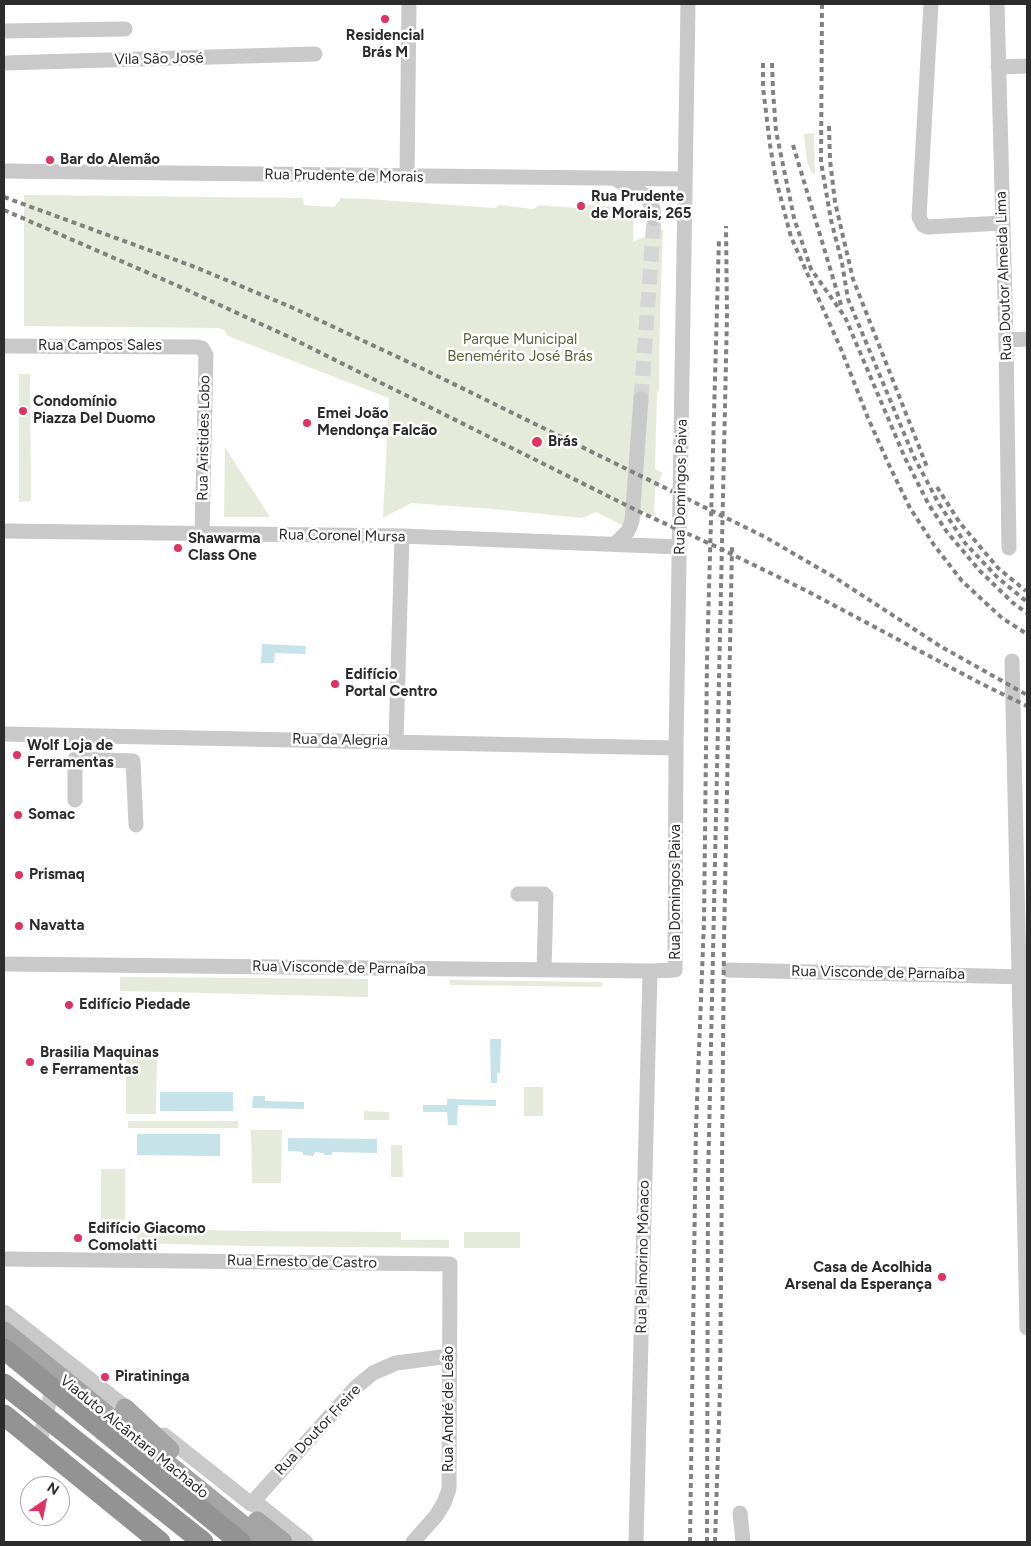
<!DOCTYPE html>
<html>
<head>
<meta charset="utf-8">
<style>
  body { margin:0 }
  #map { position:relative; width:1031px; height:1546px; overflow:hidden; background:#fff; font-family:Figtree,sans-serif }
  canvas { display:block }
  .frame { position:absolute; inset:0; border:5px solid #2c2c2c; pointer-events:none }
  .north { position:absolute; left:20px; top:1476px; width:50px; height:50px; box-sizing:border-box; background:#fff; border:1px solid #ababab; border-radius:50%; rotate:33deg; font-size:14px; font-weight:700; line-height:20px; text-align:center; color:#2c2c2c }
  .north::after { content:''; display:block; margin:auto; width:18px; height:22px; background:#df3364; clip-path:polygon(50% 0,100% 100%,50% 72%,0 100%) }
</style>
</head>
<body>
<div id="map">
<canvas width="1031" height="1546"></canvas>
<div class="frame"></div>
<div class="north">N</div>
</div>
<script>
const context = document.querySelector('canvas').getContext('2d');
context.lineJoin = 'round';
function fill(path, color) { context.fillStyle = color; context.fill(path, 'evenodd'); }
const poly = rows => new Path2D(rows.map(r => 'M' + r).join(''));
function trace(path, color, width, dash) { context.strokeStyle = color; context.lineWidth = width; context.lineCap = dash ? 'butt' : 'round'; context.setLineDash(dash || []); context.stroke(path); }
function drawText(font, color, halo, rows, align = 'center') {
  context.font = font + ' Figtree,sans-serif'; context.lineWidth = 5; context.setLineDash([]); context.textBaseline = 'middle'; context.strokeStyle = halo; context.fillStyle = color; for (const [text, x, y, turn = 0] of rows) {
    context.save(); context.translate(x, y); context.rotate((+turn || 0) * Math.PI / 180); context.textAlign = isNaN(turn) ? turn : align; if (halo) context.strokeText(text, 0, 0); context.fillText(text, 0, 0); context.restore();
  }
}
fill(poly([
  [814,133,815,173,812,174,807,161,804,134],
  [24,195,303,198,304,205,334,207,341,198,367,199,495,208,500,205,533,209,540,205,577,208,581,205,629,207,634,212,633,242,663,229,660,316,659,391,657,392,655,469,663,473,655,489,654,515,651,518,643,512,634,531,596,512,582,518,493,509,411,503,383,518,389,398,228,336,224,330,219,328,24,326],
  [19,374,30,374,31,501,19,502],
  [225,447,235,463,270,517,224,517],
  [120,977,368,979,368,997,120,991],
  [450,980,602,982,602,987,450,985],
  [126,1056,157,1056,156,1114,126,1114],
  [524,1087,543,1087,543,1116,524,1116],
  [364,1111,389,1112,389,1120,364,1120],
  [128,1121,238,1121,238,1128,128,1128],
  [251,1130,282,1130,281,1183,252,1183],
  [391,1145,402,1145,403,1177,391,1177],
  [101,1169,125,1169,125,1220,101,1219],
  [137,1228,245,1231,401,1232,401,1240,449,1240,449,1248,245,1246,137,1243],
  [464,1232,520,1232,520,1248,464,1248]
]), '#e6eada');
fill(poly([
  [262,644,306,646,305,654,275,653,274,663,261,663],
  [490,1039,501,1039,500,1073,497,1073,497,1083,491,1083],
  [160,1092,233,1092,233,1111,160,1111],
  [253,1096,265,1096,265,1101,304,1102,304,1109,252,1108],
  [447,1099,496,1100,496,1106,458,1105,457,1125,448,1125,447,1112,423,1112,423,1105,447,1105],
  [137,1134,220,1134,220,1156,137,1155],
  [288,1138,377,1139,377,1153,332,1152,332,1155,324,1155,324,1153,315,1152,313,1156,303,1155,303,1152,288,1151]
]), '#c6e3e9');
trace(poly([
  [641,399,654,219]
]), '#d5d5d5', 15, [15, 8]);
trace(poly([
  [931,4,919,217,923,225,927,227,1002,223],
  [997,4,1006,340,1009,548],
  [4,31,125,29],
  [4,63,315,54],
  [998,67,1027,66],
  [4,171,685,179],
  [407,176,409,4],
  [617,180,643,194,649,201,653,209,654,219],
  [1006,340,1027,339],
  [4,346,197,347,202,348,206,355,202,534],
  [4,531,402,536,680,547],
  [615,544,628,531,632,521,641,399],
  [1012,661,1027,1328],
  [4,734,676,748],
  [396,741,402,536],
  [75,800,75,759,133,761,136,825],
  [518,894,544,894,546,896,544,970],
  [4,964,650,971,675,970,676,748,688,4],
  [729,970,1027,977],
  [4,1259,450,1264,449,1489,444,1503,436,1516,413,1542],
  [4,1312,133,1413],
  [164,1435,251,1504,262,1507,306,1542],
  [40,1445,43,1425,55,1381],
  [251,1504,356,1387,373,1373,396,1363,450,1356],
  [740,1513,743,1542],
  [636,1542,650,971]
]), '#c9c9c9', 15);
trace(poly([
  [4,1331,264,1542],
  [125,1408,170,1450],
  [257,1521,283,1542]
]), '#a4a4a4', 19);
trace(poly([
  [4,1349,240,1542],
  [4,1384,203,1542],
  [4,1415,160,1542]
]), '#939393', 21);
trace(poly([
  [822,4,821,162,831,220,842,263,848,299,913,455,939,504,965,543,997,577,1027,602],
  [763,63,763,87,770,145,776,180,791,237,841,349,868,418,889,465,910,508,934,545,962,581,1002,618,1027,634],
  [772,63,773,91,776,131,794,218,811,269,845,317,905,458,929,505,947,532,980,571,1013,603,1027,613],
  [829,126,830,160,835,202,853,279,927,467],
  [793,145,842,308],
  [4,197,195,267,291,307,419,367,765,537,834,577,940,646,1027,695],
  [4,210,185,289,287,336,644,514,717,547,807,591,978,682,1027,706],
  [937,487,960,523,998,568,1026,591],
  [690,1542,696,1127,704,922,707,660,719,238],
  [707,1542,708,1181,727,315,726,226],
  [715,1542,720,1390,724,942,732,547]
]), '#818181', 4, [5, 4]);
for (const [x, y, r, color] of [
  [385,19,5,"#df3364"],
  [50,160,5,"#df3364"],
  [581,206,5,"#df3364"],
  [23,411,5,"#df3364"],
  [307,423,5,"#df3364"],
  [537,442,6,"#df3364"],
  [178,548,5,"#df3364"],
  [335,684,5,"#df3364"],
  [17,755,5,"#df3364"],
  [18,815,5,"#df3364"],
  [19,875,5,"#df3364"],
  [19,926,5,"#df3364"],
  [69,1005,5,"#df3364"],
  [30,1062,5,"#df3364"],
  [78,1238,5,"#df3364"],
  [942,1277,5,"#df3364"],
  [105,1377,5,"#df3364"]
]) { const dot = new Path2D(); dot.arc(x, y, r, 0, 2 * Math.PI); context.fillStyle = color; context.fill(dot); trace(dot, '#fff', 2); }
drawText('bold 15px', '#2c2c2c', '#fff', [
  ["Residencial",385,36,"center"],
  ["Brás M",385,53,"center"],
  ["Bar do Alemão",60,160],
  ["Rua Prudente",591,197],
  ["de Morais, 265",591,214],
  ["Condomínio",33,402],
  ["Piazza Del Duomo",33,419],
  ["Emei João",317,414],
  ["Mendonça Falcão",317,431],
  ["Brás",548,442],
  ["Shawarma",188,539],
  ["Class One",188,556],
  ["Edifício",345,675],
  ["Portal Centro",345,692],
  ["Wolf Loja de",27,746],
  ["Ferramentas",27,763],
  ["Somac",28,815],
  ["Prismaq",29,875],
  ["Navatta",29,926],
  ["Edifício Piedade",79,1005],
  ["Brasilia Maquinas",40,1053],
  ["e Ferramentas",40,1070],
  ["Edifício Giacomo",88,1229],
  ["Comolatti",88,1246],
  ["Casa de Acolhida",932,1268,"right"],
  ["Arsenal da Esperança",932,1285,"right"],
  ["Piratininga",115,1377]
], 'left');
drawText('15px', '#2c2c2c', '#fff', [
  ["Vila São José",159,59,-1],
  ["Rua Prudente de Morais",344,176,1],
  ["Rua Doutor Almeida Lima",1004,276,-92],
  ["Rua Campos Sales",100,346],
  ["Rua Aristides Lobo",204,438,-89],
  ["Rua Domingos Paiva",681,487,-89],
  ["Rua Coronel Mursa",342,536,1],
  ["Rua da Alegria",340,740,1],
  ["Rua Domingos Paiva",676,892,-90],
  ["Rua Visconde de Parnaíba",339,968,1],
  ["Rua Visconde de Parnaíba",878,973,1],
  ["Rua Palmorino Mônaco",643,1257,-89],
  ["Rua Ernesto de Castro",302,1262,1],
  ["Rua André de Leão",449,1409,-90],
  ["Rua Doutor Freire",318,1430,-47],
  ["Viaduto Alcântara Machado",134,1437,39]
]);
drawText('15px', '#58663c', '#fff', [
  ["Parque Municipal",520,340],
  ["Benemérito José Brás",520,357]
]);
</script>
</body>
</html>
